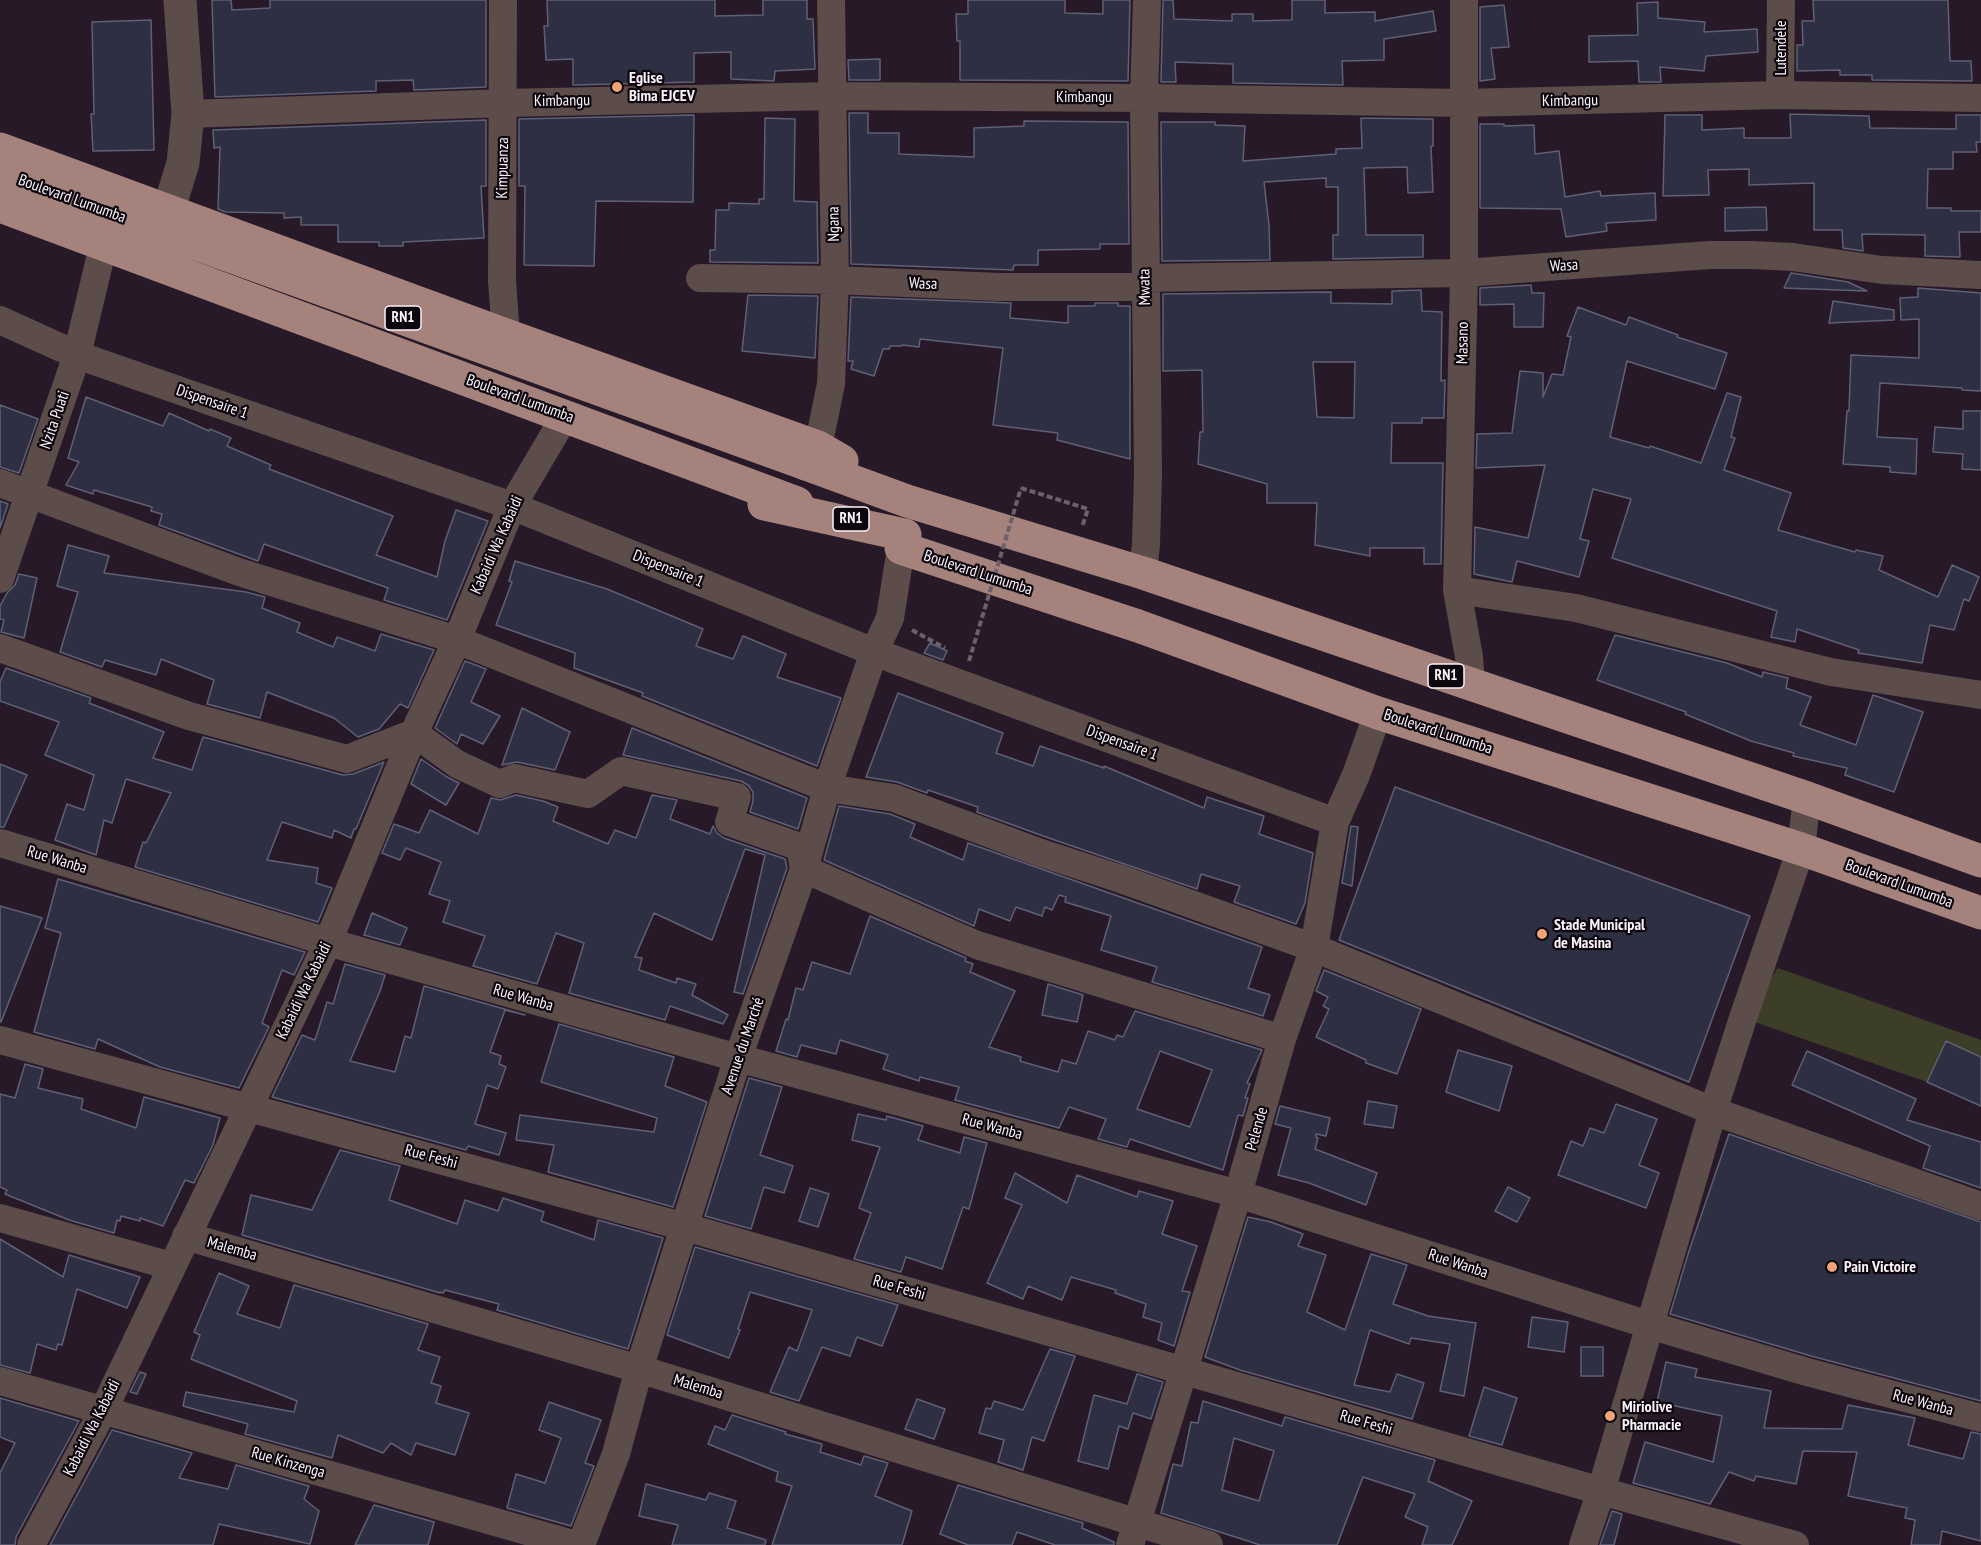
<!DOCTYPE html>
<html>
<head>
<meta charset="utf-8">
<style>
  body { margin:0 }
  canvas { display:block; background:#271927 }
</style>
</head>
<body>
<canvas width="1981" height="1545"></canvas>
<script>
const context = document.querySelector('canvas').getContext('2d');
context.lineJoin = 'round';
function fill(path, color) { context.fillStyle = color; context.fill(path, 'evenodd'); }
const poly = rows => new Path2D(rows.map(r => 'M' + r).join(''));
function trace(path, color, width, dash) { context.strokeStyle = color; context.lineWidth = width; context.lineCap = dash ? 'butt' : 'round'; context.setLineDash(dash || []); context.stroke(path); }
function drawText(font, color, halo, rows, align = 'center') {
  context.font = font + ' "PT Sans Narrow",sans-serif'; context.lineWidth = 4.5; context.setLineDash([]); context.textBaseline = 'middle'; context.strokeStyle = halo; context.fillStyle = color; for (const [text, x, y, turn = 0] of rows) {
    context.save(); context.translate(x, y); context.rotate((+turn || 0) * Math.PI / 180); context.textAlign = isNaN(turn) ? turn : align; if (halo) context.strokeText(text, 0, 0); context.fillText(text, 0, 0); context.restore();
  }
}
fill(poly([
  [1778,968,1981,1040,1981,1057,1946,1042,1927,1082,1743,1018]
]), '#3c3e27');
const building = poly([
  [212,0,231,0,232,10,270,8,270,0,486,0,486,87,414,90,413,80,376,81,376,91,215,97,212,0],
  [547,0,715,0,715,16,763,15,763,0,807,0,807,19,813,19,815,69,775,71,774,81,731,79,731,52,694,53,694,82,573,85,573,59,546,60,544,26,548,26,547,0],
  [968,0,1065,0,1065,13,1103,14,1103,0,1130,0,1128,81,960,80,960,41,957,41,956,14,968,14,968,0],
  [1163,0,1173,0,1174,19,1232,21,1232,14,1253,14,1253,21,1292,20,1292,0,1325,0,1325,13,1375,12,1375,21,1433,11,1436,31,1384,39,1384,60,1342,61,1343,85,1233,83,1233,64,1175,62,1176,82,1161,82,1163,0],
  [1813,0,1948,0,1950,61,1971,61,1972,81,1872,80,1872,75,1840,75,1840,70,1797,71,1797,45,1803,45,1802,21,1814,21,1813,0],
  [1658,2,1658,18,1705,22,1704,32,1757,29,1758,52,1706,56,1704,71,1660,67,1661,82,1639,82,1638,61,1589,62,1589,36,1638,35,1637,3,1658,2],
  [1504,5,1509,47,1491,48,1495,79,1480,81,1480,7,1504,5],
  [151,20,154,150,93,151,91,114,94,114,92,22,151,20],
  [880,59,880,80,849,80,848,60,880,59],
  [849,113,868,113,868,133,899,133,899,154,974,157,974,128,1024,126,1024,121,1128,122,1129,244,1100,244,1100,249,1038,250,1038,265,1014,265,1013,270,851,264,849,113],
  [1790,114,1869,116,1870,128,1956,129,1956,115,1981,115,1981,142,1976,142,1977,152,1953,152,1953,169,1928,169,1927,208,1951,208,1951,211,1981,211,1981,232,1959,232,1960,257,1925,256,1925,235,1862,234,1863,251,1843,248,1842,230,1814,230,1814,183,1749,185,1749,169,1708,170,1709,195,1663,196,1665,115,1702,115,1702,130,1744,128,1744,138,1791,138,1790,114],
  [694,115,693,202,596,201,594,266,524,265,525,186,519,186,519,119,694,115],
  [765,118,795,119,794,201,817,202,818,263,710,262,710,250,715,250,716,210,729,210,729,203,759,204,759,199,764,199,765,118],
  [1361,118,1433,119,1433,146,1431,146,1433,192,1408,193,1407,167,1364,168,1366,235,1423,235,1423,257,1333,259,1333,235,1338,235,1338,187,1326,187,1326,178,1264,182,1269,225,1270,260,1162,261,1161,122,1215,122,1215,125,1245,126,1243,161,1336,154,1336,149,1362,148,1361,118],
  [486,120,486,186,481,186,484,238,403,242,403,246,379,246,379,242,338,242,338,225,301,225,301,217,284,218,284,213,225,212,218,209,220,147,214,148,213,130,486,120],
  [1480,124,1504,124,1504,126,1534,125,1535,154,1559,151,1565,197,1600,191,1601,196,1655,193,1656,220,1606,223,1607,231,1566,237,1561,209,1480,208,1480,124],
  [1766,207,1767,230,1725,231,1725,208,1766,207],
  [1791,273,1848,282,1867,291,1784,288,1791,273],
  [1531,285,1532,293,1544,293,1543,327,1514,327,1514,304,1480,305,1480,288,1531,285],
  [1918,288,1981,293,1981,391,1962,390,1962,388,1880,383,1877,437,1917,439,1916,474,1890,472,1890,467,1843,464,1847,411,1849,411,1851,355,1919,358,1919,319,1901,320,1900,298,1918,297,1918,288],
  [1421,290,1422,311,1442,312,1441,381,1445,380,1444,418,1422,418,1422,423,1392,423,1391,463,1443,463,1441,564,1424,564,1424,548,1370,548,1370,556,1315,545,1317,503,1267,503,1267,484,1198,464,1200,432,1203,432,1202,370,1163,371,1163,294,1331,292,1331,303,1392,304,1392,291,1421,290],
  [1313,362,1355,362,1354,418,1317,417,1313,362],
  [748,295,818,296,815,358,742,351,748,295],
  [851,297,1011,303,1010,318,1068,323,1068,306,1095,306,1095,303,1118,303,1118,306,1130,306,1130,459,1057,440,1058,433,993,425,1003,348,920,339,919,347,902,345,902,346,890,346,889,349,883,349,874,376,851,369,853,361,848,361,851,297],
  [1833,301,1894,310,1894,320,1829,323,1833,301],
  [1578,307,1626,325,1629,317,1678,335,1677,337,1727,353,1715,389,1627,361,1610,437,1649,448,1650,446,1701,463,1727,393,1741,397,1731,437,1735,438,1724,470,1791,493,1778,530,1855,552,1856,550,1883,556,1879,570,1938,597,1952,565,1979,577,1969,601,1964,599,1954,630,1930,625,1922,663,1858,653,1859,650,1797,629,1795,642,1771,637,1777,611,1612,558,1631,499,1593,489,1580,539,1589,541,1579,577,1517,561,1512,582,1474,574,1475,527,1528,538,1545,465,1476,468,1477,434,1512,433,1520,371,1543,373,1543,397,1552,374,1563,375,1571,337,1567,336,1578,307],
  [86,397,163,426,169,413,209,431,210,429,231,438,227,446,271,465,269,469,393,516,376,555,437,577,445,541,456,510,488,521,447,620,384,600,388,588,264,544,258,561,159,525,162,514,151,511,152,507,94,490,93,494,66,485,79,462,68,458,86,397],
  [0,405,38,419,19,473,0,467,0,405],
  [1963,411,1981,411,1981,470,1962,469,1963,454,1933,452,1935,427,1963,429,1963,411],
  [0,501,8,504,0,528,0,501],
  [68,545,109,556,104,573,246,592,265,597,262,608,300,623,297,632,333,647,337,637,375,651,381,634,434,650,408,708,400,704,379,729,358,737,334,718,267,692,260,718,207,704,214,680,161,659,156,675,105,660,102,667,60,652,78,592,57,586,68,545],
  [515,561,607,589,703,629,696,646,733,659,743,636,786,654,777,677,841,698,817,766,642,696,643,693,574,668,575,653,496,625,512,582,509,581,515,561],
  [19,574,37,578,24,638,1,632,4,620,0,619,0,606,7,593,15,585,19,574],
  [1615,635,1727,663,1762,677,1763,672,1788,678,1786,688,1811,697,1800,725,1856,745,1873,695,1923,712,1894,792,1845,775,1847,768,1793,756,1794,753,1751,741,1685,714,1686,712,1597,680,1615,635],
  [930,643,947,651,943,660,924,653,930,643],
  [465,661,486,669,471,702,500,716,483,744,461,734,457,744,435,728,465,661],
  [6,668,91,698,89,703,164,732,153,758,192,770,203,737,343,775,353,774,384,762,356,829,354,829,351,838,334,830,332,838,282,822,267,860,318,868,316,883,332,888,318,922,135,867,143,842,146,843,171,793,126,779,112,823,104,820,96,855,55,840,67,804,84,810,94,775,45,755,59,722,0,701,0,682,6,668],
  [898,693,1003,733,996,753,1033,766,1040,746,1104,768,1104,766,1204,808,1207,797,1264,816,1259,834,1313,853,1305,903,1296,924,1234,902,1240,886,1201,874,1197,889,1046,837,977,812,978,807,928,790,927,793,897,782,866,777,898,693],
  [522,708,570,732,555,770,517,762,502,765,522,708],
  [632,728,807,798,798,829,750,812,753,801,753,792,748,785,741,781,623,755,632,728],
  [421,759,447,777,459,783,446,805,411,784,421,759],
  [0,764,27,775,4,827,0,827,0,764],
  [1395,787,1750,916,1689,1082,1339,940,1395,787],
  [516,795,543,801,558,807,553,821,608,844,615,830,636,838,652,795,677,800,670,819,710,834,713,826,717,833,724,838,785,859,787,868,743,994,734,992,765,855,745,849,712,940,654,913,635,957,642,958,639,970,676,983,677,978,696,984,692,995,728,1015,723,1024,670,1006,665,1020,569,993,584,943,556,933,537,984,473,966,485,936,443,922,450,901,429,894,441,862,406,848,400,860,382,853,394,824,419,833,430,810,478,834,491,798,500,800,516,795],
  [839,806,890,814,915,824,910,837,963,860,968,843,1262,947,1248,988,1270,995,1263,1016,1152,982,1157,967,1101,950,1111,916,1065,902,1066,897,1059,895,1052,910,1045,907,1042,916,1016,907,1010,921,979,909,974,926,824,860,839,806],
  [1351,826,1358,827,1352,886,1342,883,1351,826],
  [58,879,305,952,294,975,282,970,262,1023,269,1027,239,1088,160,1067,98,1039,95,1049,34,1032,61,933,45,928,58,879],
  [0,906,42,918,1,1022,0,1021,0,906],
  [372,913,407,928,400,945,364,935,372,913],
  [870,916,966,958,965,961,973,964,970,972,1015,991,989,1047,1021,1057,1020,1061,1058,1072,1062,1060,1076,1064,1088,1031,1115,1040,1117,1035,1123,1037,1135,1011,1262,1050,1247,1083,1250,1084,1245,1098,1248,1098,1243,1116,1238,1115,1223,1170,1130,1139,1127,1147,1098,1139,1106,1119,1069,1107,1059,1128,955,1100,959,1087,920,1077,919,1081,883,1069,888,1055,840,1040,836,1054,801,1045,797,1057,776,1051,786,1019,788,1020,796,988,803,990,812,962,850,974,870,916],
  [1160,1051,1212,1070,1190,1127,1137,1109,1160,1051],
  [345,964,385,975,380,991,350,1061,395,1072,405,1036,411,1038,424,986,525,1015,505,1010,490,1052,501,1056,499,1064,506,1067,498,1089,487,1085,475,1124,506,1133,499,1155,468,1146,466,1150,272,1097,302,1035,315,1040,327,1002,333,1004,345,964],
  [1324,970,1421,1009,1397,1074,1366,1063,1366,1060,1316,1037,1329,1009,1323,1006,1328,997,1316,991,1324,970],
  [1048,984,1083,995,1077,1022,1042,1015,1048,984],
  [559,1024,674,1057,665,1086,707,1102,673,1207,548,1172,554,1145,516,1140,520,1115,654,1132,657,1118,541,1082,559,1024],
  [1946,1041,1981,1057,1981,1106,1927,1082,1946,1041],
  [1458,1050,1512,1066,1499,1111,1446,1092,1458,1050],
  [1807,1051,1916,1099,1907,1120,1981,1142,1981,1188,1923,1168,1930,1146,1792,1085,1807,1051],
  [25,1064,43,1069,38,1088,83,1099,81,1109,136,1128,144,1097,220,1118,213,1145,194,1183,185,1180,163,1226,140,1218,140,1221,121,1216,120,1221,117,1220,114,1233,69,1220,5,1194,7,1190,0,1187,0,1094,15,1098,25,1064],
  [749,1078,782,1087,760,1155,793,1166,784,1193,764,1187,751,1229,705,1216,749,1078],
  [1368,1101,1397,1106,1393,1128,1364,1124,1368,1101],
  [1616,1104,1657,1119,1639,1165,1659,1173,1646,1208,1558,1175,1571,1141,1583,1146,1590,1128,1604,1133,1616,1104],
  [1280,1106,1330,1118,1326,1136,1316,1134,1316,1137,1318,1138,1315,1149,1377,1173,1366,1205,1309,1183,1278,1175,1291,1128,1275,1124,1280,1106],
  [858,1114,886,1120,887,1116,923,1126,918,1140,960,1153,964,1137,987,1143,969,1209,963,1207,942,1269,906,1257,901,1272,854,1259,871,1213,859,1208,880,1147,852,1140,858,1114],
  [1729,1134,1981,1222,1981,1401,1811,1356,1670,1314,1689,1251,1729,1134],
  [340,1150,400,1166,389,1200,457,1224,465,1200,498,1211,503,1198,544,1212,541,1221,594,1240,598,1220,663,1238,628,1349,497,1310,499,1304,445,1290,443,1293,440,1292,440,1293,242,1235,251,1195,312,1210,340,1150],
  [1015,1173,1067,1203,1077,1175,1137,1197,1139,1191,1173,1201,1162,1234,1197,1246,1182,1291,1190,1292,1174,1346,1158,1340,1162,1323,1143,1317,1146,1304,1115,1293,1116,1290,1071,1277,1062,1300,1028,1286,1023,1299,987,1283,1022,1205,1005,1198,1015,1173],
  [1508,1187,1530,1198,1517,1222,1495,1211,1508,1187],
  [810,1188,829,1194,818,1227,799,1221,810,1188],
  [1248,1217,1271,1222,1303,1234,1298,1246,1326,1255,1307,1312,1345,1330,1371,1254,1407,1265,1393,1304,1428,1316,1476,1323,1464,1396,1440,1391,1450,1344,1411,1338,1409,1344,1370,1330,1354,1385,1390,1392,1397,1374,1424,1383,1412,1419,1240,1370,1205,1357,1248,1217],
  [0,1239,63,1277,69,1255,140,1277,127,1308,77,1289,62,1345,58,1344,56,1350,37,1344,30,1373,0,1365,0,1239],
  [695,1247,898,1305,882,1346,857,1337,850,1356,822,1347,799,1401,770,1392,789,1347,797,1351,812,1310,750,1292,738,1329,740,1330,729,1358,667,1335,695,1247],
  [219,1273,249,1286,237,1314,280,1328,294,1285,428,1324,418,1350,440,1357,431,1383,441,1386,436,1403,469,1413,455,1455,416,1443,411,1455,391,1443,383,1453,338,1435,332,1458,245,1434,248,1424,183,1406,186,1392,294,1412,297,1401,191,1359,200,1335,194,1332,219,1273],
  [1532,1317,1568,1322,1564,1352,1528,1347,1532,1317],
  [1581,1347,1603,1347,1603,1376,1581,1376,1581,1347],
  [1050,1349,1075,1356,1044,1441,1032,1437,1023,1470,998,1462,1004,1440,979,1433,986,1408,991,1409,994,1401,1023,1410,1050,1349],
  [1666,1362,1697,1369,1695,1377,1771,1391,1764,1428,1842,1429,1848,1405,1915,1418,1908,1445,1963,1459,1971,1432,1981,1434,1981,1541,1942,1531,1940,1545,1911,1545,1915,1520,1905,1518,1907,1508,1848,1496,1857,1452,1803,1451,1796,1484,1756,1476,1754,1481,1729,1472,1710,1504,1633,1483,1645,1442,1713,1462,1722,1416,1657,1402,1666,1362],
  [140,1372,146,1374,137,1394,130,1392,140,1372],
  [1137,1374,1163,1382,1151,1419,1133,1413,1128,1429,1119,1426,1108,1469,1078,1461,1094,1395,1127,1404,1137,1374],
  [1484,1387,1517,1398,1502,1445,1469,1436,1484,1387],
  [0,1398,79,1421,16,1537,15,1545,0,1545,0,1473,15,1443,0,1437,0,1398],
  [917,1399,945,1409,934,1439,905,1429,917,1399],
  [1203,1401,1282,1426,1285,1417,1435,1460,1428,1481,1472,1501,1452,1545,1422,1545,1428,1527,1405,1517,1415,1494,1363,1477,1337,1545,1260,1545,1161,1513,1173,1464,1182,1466,1191,1422,1198,1423,1203,1401],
  [1234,1438,1274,1451,1259,1501,1222,1490,1234,1438],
  [549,1402,601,1420,585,1463,594,1466,571,1526,507,1508,516,1474,545,1483,561,1438,539,1430,549,1402],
  [732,1415,786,1432,785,1434,822,1444,820,1452,861,1465,864,1456,888,1463,875,1496,912,1511,902,1545,772,1545,792,1486,776,1481,778,1472,708,1444,715,1426,725,1430,732,1415],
  [112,1430,192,1453,179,1478,228,1489,236,1465,309,1486,304,1499,319,1511,310,1544,219,1524,213,1545,50,1545,112,1430],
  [646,1484,706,1500,709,1493,736,1501,727,1528,766,1540,765,1545,672,1545,678,1525,639,1516,646,1484],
  [958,1485,1083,1523,1082,1528,1114,1542,1114,1545,1055,1545,1017,1532,1012,1545,968,1545,940,1534,958,1485],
  [374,1505,434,1522,428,1545,355,1545,374,1505],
  [1612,1511,1622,1514,1614,1545,1600,1545,1612,1511]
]);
fill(building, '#2e2f42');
trace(building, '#5f6075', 1.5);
trace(poly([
  [1021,488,1088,509,1082,527],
  [912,630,945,648]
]), '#6d606d', 4, [6, 3]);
trace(poly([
  [503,0,502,281,506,335],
  [1464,0,1464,273,1457,590,1469,657,1471,684],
  [1780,95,1781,0],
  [188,114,504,103,832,96,1144,98,1465,103,1780,95,1981,98],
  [700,278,835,280,999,287,1146,287],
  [1145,278,1464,273,1710,255,1752,255,1793,257,1882,270,1981,275],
  [0,320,77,355,512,506,874,652,1335,822],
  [818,447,831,384,835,280,831,0],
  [0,483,239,572,457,640,827,788,894,798,1041,853,1118,878,1314,948,1713,1111,1981,1206],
  [1143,573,1146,544,1148,474,1144,98,1147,0],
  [0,579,77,355,100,259],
  [1457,590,1576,608,1831,672,1981,695],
  [0,648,189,716,347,759,414,733,457,764,500,784,514,778,588,794,621,771,737,797,729,822,800,847,804,869,977,945,1282,1039],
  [0,843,328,942,738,1058,1238,1194,1649,1325,1807,1372,1981,1418],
  [0,1040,685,1227,1601,1491,1795,1545],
  [0,1218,171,1266],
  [186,1236,639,1369,1209,1545],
  [0,1381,576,1545],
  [31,1545,103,1411,328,942,414,733,457,640,512,506,558,428],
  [581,1545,616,1454,639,1369,738,1058,804,869,827,788,874,652,890,618,901,548],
  [1130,1545,1238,1194,1282,1039,1314,948,1335,822,1356,775,1378,713],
  [1583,1545,1601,1491,1713,1111,1743,1018,1801,849,1807,798]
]), '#5c4c4a', 28);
trace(poly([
  [146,227,168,212,183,163,188,114,180,0]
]), '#5c4c4a', 33);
trace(poly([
  [0,149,506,335,818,447,842,461],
  [806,464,907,501,1143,573,1807,798,1981,861],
  [764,504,905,535],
  [905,535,901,548,1138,626,1378,713,1801,849,1981,913]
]), '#a5827c', 33);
trace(poly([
  [969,661,1021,488]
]), '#6d606d', 4, [6, 3]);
trace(poly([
  [0,173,806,464],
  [0,206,797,503]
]), '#a5827c', 33);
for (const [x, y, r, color] of [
  [617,87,6,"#efa378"],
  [1542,934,6,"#efa378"],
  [1832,1267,6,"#efa378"],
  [1610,1416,6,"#efa378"]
]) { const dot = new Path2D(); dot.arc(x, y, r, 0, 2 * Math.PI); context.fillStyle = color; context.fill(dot); trace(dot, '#0c070c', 2); }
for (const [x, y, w] of [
  [403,318,36],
  [851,519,36],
  [1446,676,36]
]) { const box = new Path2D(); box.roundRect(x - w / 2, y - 12, w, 24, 4.5); context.fillStyle = '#0c070c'; context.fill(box); trace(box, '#fbf1fb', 1.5); }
drawText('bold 15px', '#fbf1fb', null, [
  ["RN1",403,318],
  ["RN1",851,519],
  ["RN1",1446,676]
]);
drawText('16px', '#fbf1fb', '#0c070c', [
  ["Lutendele",1781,48,-90],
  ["Kimbangu",1084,97],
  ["Kimbangu",562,101,-1],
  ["Kimbangu",1570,101,-1],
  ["Kimpuanza",503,168,-89],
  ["Boulevard Lumumba",72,199,20],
  ["Ngana",834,224,-91],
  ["Wasa",1564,266,-4],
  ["Wasa",923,284,2],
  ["Mwata",1145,287,-91],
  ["Masano",1463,343,-89],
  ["Boulevard Lumumba",520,399,20],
  ["Dispensaire 1",212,402,19],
  ["Nzita Puati",55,420,-71],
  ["Kabaidi Wa Kabaidi",497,545,-66],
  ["Dispensaire 1",668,569,22],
  ["Boulevard Lumumba",978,573,18],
  ["Boulevard Lumumba",1438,732,18],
  ["Dispensaire 1",1122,743,20],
  ["Rue Wanba",57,860,17],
  ["Boulevard Lumumba",1899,884,20],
  ["Kabaidi Wa Kabaidi",304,991,-64],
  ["Rue Wanba",523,998,16],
  ["Avenue du Marché",743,1046,-71],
  ["Rue Wanba",992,1127,15],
  ["Pelende",1257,1129,-74],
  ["Rue Feshi",431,1157,15],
  ["Malemba",232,1249,16],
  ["Rue Wanba",1458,1264,18],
  ["Rue Feshi",899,1288,16],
  ["Malemba",698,1387,17],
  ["Rue Wanba",1923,1403,15],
  ["Rue Feshi",1366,1423,16],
  ["Kabaidi Wa Kabaidi",92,1428,-63],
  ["Rue Kinzenga",288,1463,16]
]);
drawText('bold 16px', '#fbf1fb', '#0c070c', [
  ["Eglise",629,78],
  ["Bima EJCEV",629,96],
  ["Stade Municipal",1554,925],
  ["de Masina",1554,943],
  ["Pain Victoire",1844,1267],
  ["Miriolive",1622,1407],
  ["Pharmacie",1622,1425]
], 'left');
</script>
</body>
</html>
